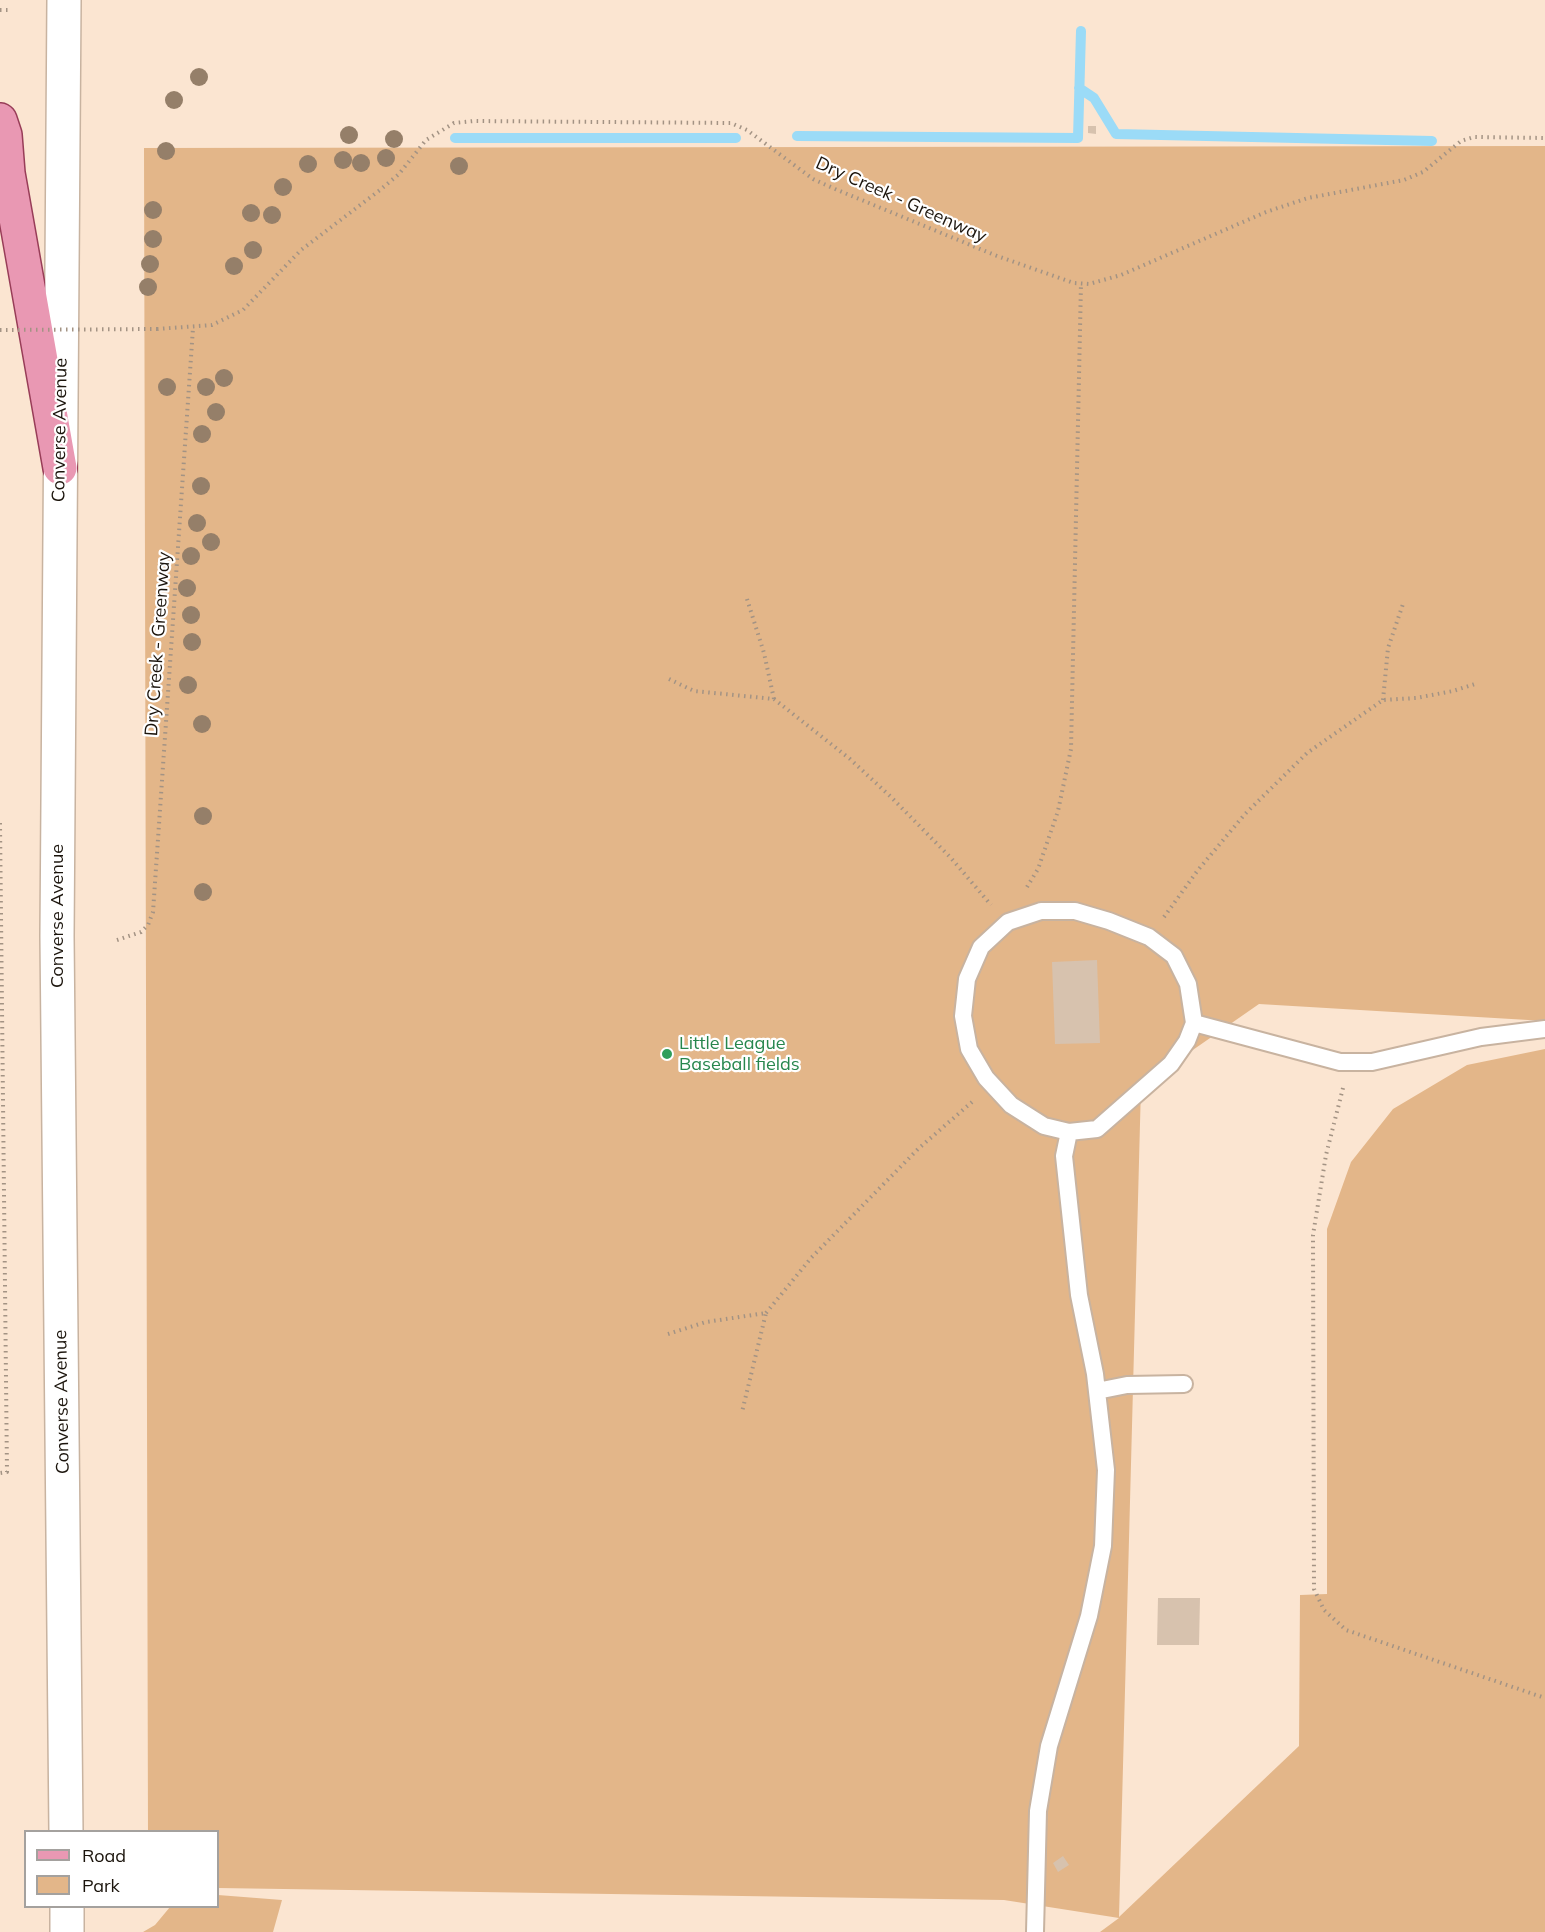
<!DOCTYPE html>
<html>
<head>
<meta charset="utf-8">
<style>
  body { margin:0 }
  #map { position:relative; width:1545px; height:1932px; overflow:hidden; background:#fbe5d1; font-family:Mulish,sans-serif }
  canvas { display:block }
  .legend { position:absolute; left:24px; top:1830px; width:195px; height:78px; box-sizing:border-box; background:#fff; border:2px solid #a4a19e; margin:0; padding:8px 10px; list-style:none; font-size:18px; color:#1b140c }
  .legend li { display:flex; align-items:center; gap:12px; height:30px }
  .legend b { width:30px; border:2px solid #a4a19e }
</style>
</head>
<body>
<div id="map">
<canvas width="1545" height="1932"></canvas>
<ul class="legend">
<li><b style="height:8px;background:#e998b3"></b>Road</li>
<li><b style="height:16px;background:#e3b689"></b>Park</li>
</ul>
</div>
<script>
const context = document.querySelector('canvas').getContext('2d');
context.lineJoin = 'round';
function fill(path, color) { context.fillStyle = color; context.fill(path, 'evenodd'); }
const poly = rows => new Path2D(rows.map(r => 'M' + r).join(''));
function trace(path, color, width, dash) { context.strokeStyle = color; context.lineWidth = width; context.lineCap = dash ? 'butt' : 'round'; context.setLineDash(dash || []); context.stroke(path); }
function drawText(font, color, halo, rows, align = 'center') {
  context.font = font + ' Mulish,sans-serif'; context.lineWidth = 4.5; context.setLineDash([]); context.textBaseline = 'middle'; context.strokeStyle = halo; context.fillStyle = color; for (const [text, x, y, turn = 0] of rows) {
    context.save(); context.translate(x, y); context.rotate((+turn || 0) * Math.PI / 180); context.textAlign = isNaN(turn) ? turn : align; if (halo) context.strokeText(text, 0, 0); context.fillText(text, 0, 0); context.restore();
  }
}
fill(poly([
  [1545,146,1545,1021,1259,1004,1141,1086,1119,1917,1299,1746,1300,1595,1327,1594,1327,1229,1351,1162,1393,1109,1467,1065,1545,1049,1545,1932,1100,1932,1119,1918,1004,1900,218,1888,218,1832,148,1831,144,148],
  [218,1895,282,1900,273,1932,143,1932,155,1925,170,1907,218,1906]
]), '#e3b689');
trace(poly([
  [1079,88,1094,98,1116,134,1432,141],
  [797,136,1078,138,1081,31],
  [455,138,736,138]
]), '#9bdbf7', 10);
fill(poly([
  [1088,126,1096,126,1096,134,1088,133],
  [1097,960,1100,1043,1055,1044,1052,962],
  [1158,1598,1200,1598,1199,1645,1157,1645],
  [1063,1856,1069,1865,1058,1872,1053,1863]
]), '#d7c2ae');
const lane = poly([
  [1041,911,1075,911,1109,921,1149,937,1174,956,1188,984,1194,1023,1187,1041,1171,1064,1097,1129,1069,1132,1044,1126,1011,1105,986,1078,969,1049,963,1016,967,979,981,947,1008,922,1041,911],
  [1194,1023,1340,1062,1372,1062,1481,1037,1545,1029],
  [1097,1391,1127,1385,1184,1384],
  [1035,1932,1038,1811,1049,1746,1089,1616,1103,1546,1106,1470,1095,1374,1079,1295,1064,1156,1069,1132]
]);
const secondary = poly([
  [64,0,57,936,66,1832],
  [67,1906,67,1932]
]);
const primary = poly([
  [0,120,5,135,8,173,60,468]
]);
trace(lane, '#c8b3a0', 20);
trace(secondary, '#c8b3a0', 36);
trace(primary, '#983d58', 36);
trace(poly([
  [0,10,9,10],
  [157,329,212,325,243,310,301,250,380,190,399,174,426,140,454,123,474,121,731,123,747,130,813,179,835,189,997,256,1074,283,1089,284,1121,275,1266,212,1308,198,1404,180,1423,172,1461,141,1474,137,1545,138],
  [747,599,764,653,774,699],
  [669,679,694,691,774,699,850,759,891,797,951,858,991,905],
  [1383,700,1388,648,1403,604],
  [0,823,7,1472,0,1473],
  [1027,887,1038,869,1058,811,1071,749,1081,283],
  [1164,917,1198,870,1245,814,1307,753,1383,700,1416,698,1453,691,1478,683],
  [117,940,141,932,148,925,153,912,193,328],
  [1343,1088,1326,1155,1313,1235,1314,1589,1324,1610,1346,1630,1545,1698],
  [766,1313,811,1258,918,1149,972,1102],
  [668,1334,706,1322,766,1313,742,1412]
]), '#a39384', 4, [1.5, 4.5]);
trace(lane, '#fff', 16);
trace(secondary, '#fff', 33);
trace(primary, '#e998b3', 33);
trace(poly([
  [0,330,157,329]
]), '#a39384', 4, [1.5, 4.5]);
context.fillStyle = '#957f69';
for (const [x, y] of [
  [199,77],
  [174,100],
  [349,135],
  [394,139],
  [166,151],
  [386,158],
  [343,160],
  [361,163],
  [308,164],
  [459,166],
  [283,187],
  [153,210],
  [251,213],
  [272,215],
  [153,239],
  [253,250],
  [150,264],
  [234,266],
  [148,287],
  [224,378],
  [167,387],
  [206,387],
  [216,412],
  [202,434],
  [201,486],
  [197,523],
  [211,542],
  [191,556],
  [187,588],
  [191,615],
  [192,642],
  [188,685],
  [202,724],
  [203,816],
  [203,892]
]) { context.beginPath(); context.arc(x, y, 9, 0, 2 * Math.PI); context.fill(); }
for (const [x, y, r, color] of [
  [667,1054,6,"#2e9e5b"]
]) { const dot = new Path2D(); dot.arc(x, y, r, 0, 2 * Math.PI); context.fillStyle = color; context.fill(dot); trace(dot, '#fff', 2); }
drawText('18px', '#1b140c', '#fff', [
  ["Dry Creek - Greenway",901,200,24],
  ["Converse Avenue",60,430,-89],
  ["Dry Creek - Greenway",158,644,-86],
  ["Converse Avenue",58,916,-90],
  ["Converse Avenue",62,1402,-91]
]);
drawText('18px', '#27864d', '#fff', [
  ["Little League",679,1044],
  ["Baseball fields",679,1065]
], 'left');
</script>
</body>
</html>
